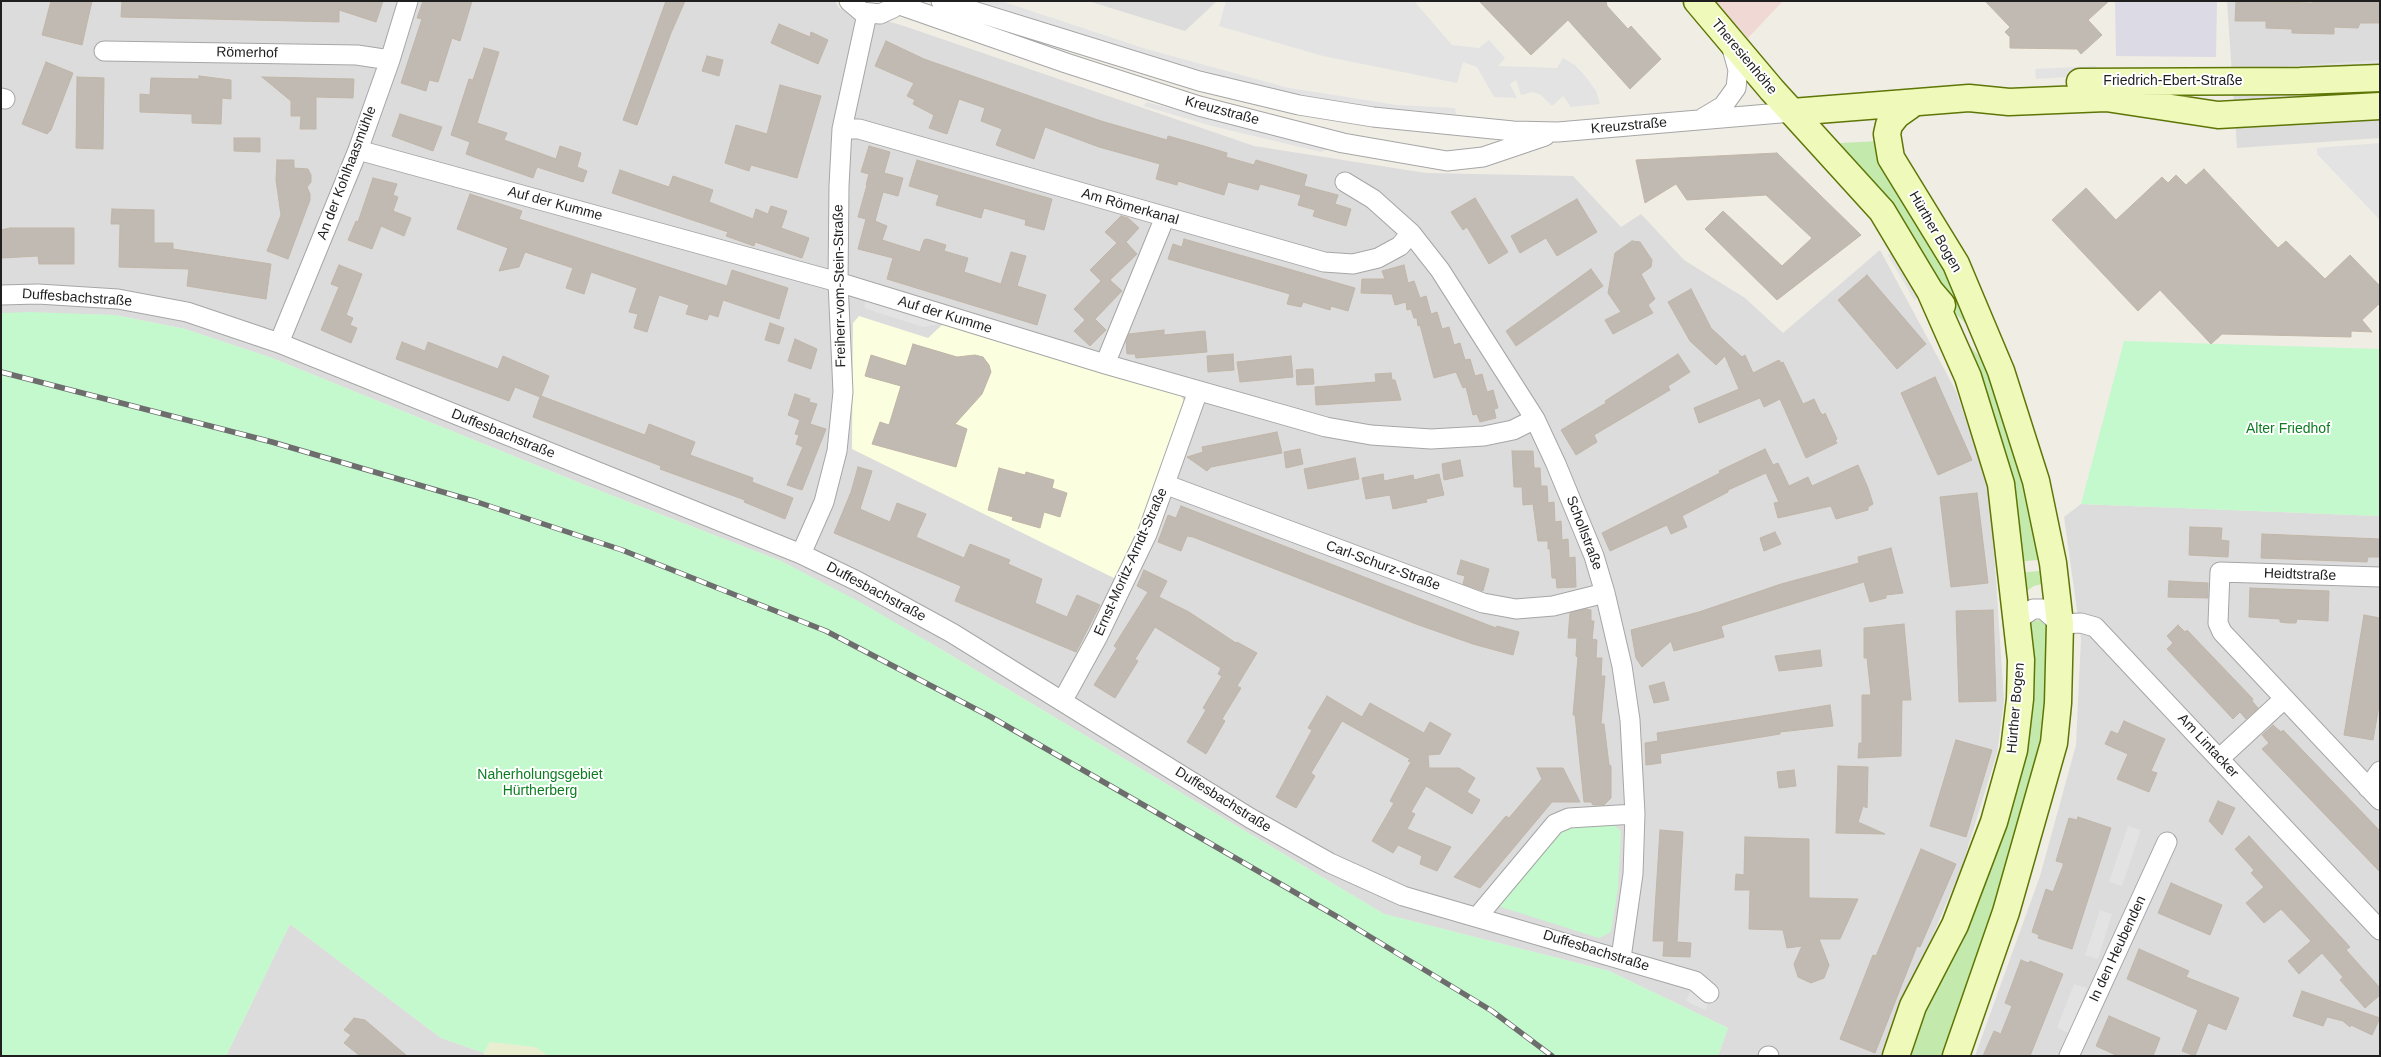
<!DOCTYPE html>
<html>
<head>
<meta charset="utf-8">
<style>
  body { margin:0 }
  #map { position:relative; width:2381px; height:1057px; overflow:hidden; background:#f0ede5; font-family:Helvetica,sans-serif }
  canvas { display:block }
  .frame { position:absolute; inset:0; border:2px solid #1f1f1f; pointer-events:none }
</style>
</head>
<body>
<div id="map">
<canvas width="2381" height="1057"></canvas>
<div class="frame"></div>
</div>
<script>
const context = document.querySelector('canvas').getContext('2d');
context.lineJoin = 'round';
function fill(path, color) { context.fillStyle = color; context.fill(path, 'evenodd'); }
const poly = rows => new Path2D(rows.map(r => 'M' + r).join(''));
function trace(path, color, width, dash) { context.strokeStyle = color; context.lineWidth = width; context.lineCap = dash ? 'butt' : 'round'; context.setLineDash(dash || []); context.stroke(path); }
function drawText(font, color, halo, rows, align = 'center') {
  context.font = font + ' Helvetica,sans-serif'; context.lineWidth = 4; context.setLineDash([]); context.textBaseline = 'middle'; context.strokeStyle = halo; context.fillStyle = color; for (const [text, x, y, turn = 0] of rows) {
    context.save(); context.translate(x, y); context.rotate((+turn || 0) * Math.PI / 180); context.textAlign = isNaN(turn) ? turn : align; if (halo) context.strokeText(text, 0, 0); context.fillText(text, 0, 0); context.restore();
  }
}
fill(poly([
  [1,1,835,1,839,8,901,25,1254,146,1426,173,1573,176,1621,227,1641,214,1684,260,1745,298,1783,333,1880,250,1956,391,1990,490,2004,701,1997,753,1962,866,1882,1056,1718,1056,1728,1028,1609,971,1384,914,932,644,781,561,585,485,272,358,185,329,115,315,1,313],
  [1088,1,1217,1,1185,31],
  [2227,1,2380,1,2380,138,2237,148],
  [2081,504,2380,516,2380,1056,1975,1056,2040,876,2076,745,2081,639,2064,517],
  [290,924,441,1038,484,1053,484,1056,226,1056]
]), '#dddcdc');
fill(poly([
  [1714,1,1783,1,1748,38]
]), '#f0d9d5');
fill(poly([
  [859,316,928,338,943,324,1181,396,1187,406,1157,492,1118,580,852,449,853,323]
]), '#fbffdf');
fill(poly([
  [490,1042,535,1047,549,1056,484,1056]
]), '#e9eed1');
fill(poly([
  [1879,141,1979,337,1948,306,1882,194,1840,143],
  [1962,337,1986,364,2047,559,2017,562],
  [2049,570,2049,582,2034,586,2025,592,2018,573],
  [2040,620,2047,626,2047,686,2039,763,1951,1056,1907,1056,1983,868,2027,625,2031,621]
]), '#c4e9ac');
fill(poly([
  [30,312,115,315,185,329,272,358,585,485,781,561,860,602,932,644,1384,914,1609,971,1728,1028,1718,1056,549,1056,535,1047,490,1042,484,1053,441,1038,290,924,226,1056,1,1056,1,313],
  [2124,341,2380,349,2380,516,2081,504],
  [1580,825,1615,826,1621,831,1618,888,1611,932,1599,938,1501,907,1501,898,1550,842,1563,830]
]), '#c3f9cd');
fill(poly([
  [979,1,1001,1,1146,49,1289,88,1397,105,1455,108,1456,114,1361,106,1260,87,1094,40],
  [1226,1,1414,1,1452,45,1479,48,1489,40,1505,58,1498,66,1557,68,1563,58,1575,65,1586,77,1596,91,1600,104,1571,107,1563,96,1552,106,1541,95,1532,92,1521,95,1516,80,1510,84,1517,98,1494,97,1477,67,1463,62,1457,83,1323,56,1219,26],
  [2380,60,2380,66,2275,73,2274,67],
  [2096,66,2097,75,2036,79,2035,69],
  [1146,102,1259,132,1330,148,1321,152,1212,126,1144,106],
  [2380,143,2380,220,2317,154,2317,148],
  [1892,252,1905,272,1918,298,1914,300,1888,255],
  [867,296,951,322,923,327,864,308],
  [2128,826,2141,830,2122,886,2109,882],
  [2100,910,2112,914,2098,959,2085,955],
  [2074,984,2087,988,2069,1033,2057,1028],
  [1692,988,1712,997,1705,1010,1686,1001]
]), '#e3e3e3');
fill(poly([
  [2115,1,2217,1,2216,57,2116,56]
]), '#dbdae5');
const building = poly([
  [51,1,92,1,82,45,42,35,51,1],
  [122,1,383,1,376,22,339,10,339,22,121,17,122,1],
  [423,1,472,1,460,41,452,38,438,82,429,80,426,91,401,83,422,19,417,18,423,1],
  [666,1,685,1,671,33,637,125,623,120,666,1],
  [1479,1,1606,1,1607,6,1628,29,1631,26,1661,59,1630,89,1568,20,1531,55,1479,1],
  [1985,1,2109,1,2088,20,2102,35,2081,54,2077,49,2010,48,2010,37,2005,32,2010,27,1985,1],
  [2236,1,2313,3,2313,1,2380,1,2380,23,2360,23,2358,28,2334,27,2334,34,2292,33,2292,29,2266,28,2266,21,2235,21,2236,1],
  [779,24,810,37,811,32,828,40,818,64,771,43,779,24],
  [886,41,924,59,1101,121,1167,140,1168,136,1204,146,1227,153,1226,157,1254,165,1256,160,1307,175,1304,186,1338,195,1335,204,1351,209,1346,226,1313,216,1315,210,1298,205,1301,195,1260,184,1258,190,1228,182,1224,195,1178,181,1177,185,1156,179,1160,164,1099,147,1045,127,1034,159,996,145,1002,129,981,121,985,108,959,99,947,134,929,128,934,115,913,104,915,100,907,96,914,83,875,66,886,41],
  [484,48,499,52,477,123,507,133,504,140,556,159,560,146,581,153,577,167,587,171,583,182,537,167,533,178,474,157,466,154,470,142,451,135,469,79,473,80,484,48],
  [707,56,723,60,719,76,702,71,707,56],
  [46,62,73,73,51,130,47,134,22,124,46,62],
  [199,76,231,80,231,99,222,98,221,124,192,123,192,114,140,112,140,94,150,95,151,78,199,79,199,76],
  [77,77,104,78,103,149,76,148,77,77],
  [262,77,354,79,353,98,316,97,316,129,300,129,301,116,291,116,291,101,262,77],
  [780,85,821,96,797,178,751,165,749,171,725,163,736,125,767,134,780,85],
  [400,114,442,127,433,151,392,136,400,114],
  [234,138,260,138,260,152,234,151,234,138],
  [869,146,890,152,884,173,903,178,898,196,883,192,875,221,887,226,882,240,920,252,924,240,927,239,946,245,944,251,968,258,964,272,1001,284,1011,252,1026,256,1017,286,1046,295,1037,325,887,279,893,258,858,249,866,219,858,217,867,185,866,185,869,174,861,172,869,146],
  [1777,153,1861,235,1777,300,1705,229,1723,211,1782,266,1812,238,1766,195,1687,200,1676,184,1645,203,1636,160,1777,153],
  [277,160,294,160,294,168,308,169,311,175,311,182,307,187,310,194,310,200,288,259,267,251,281,215,276,180,277,160],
  [917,160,1052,199,1044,230,1025,225,1026,220,984,208,981,218,936,205,939,195,909,186,917,160],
  [2204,169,2278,248,2286,241,2325,279,2350,255,2380,286,2380,303,2362,320,2372,332,2351,331,2351,337,2222,334,2211,344,2160,290,2138,311,2052,220,2086,188,2116,220,2162,177,2168,183,2176,175,2186,185,2204,169],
  [620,170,669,187,673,176,713,190,709,202,753,219,756,209,768,214,771,206,787,211,781,228,809,238,802,258,755,242,754,246,726,236,728,232,612,193,620,170],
  [373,178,397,184,393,195,398,197,393,211,411,218,404,236,381,226,372,249,348,240,356,221,358,222,373,178],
  [470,194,522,211,519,219,727,286,732,270,788,288,779,319,723,300,718,317,709,314,707,320,686,314,689,305,659,295,647,332,634,328,638,314,629,312,637,288,591,272,584,294,566,288,573,268,525,252,519,267,499,271,508,248,457,229,470,194],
  [1475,198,1508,252,1489,264,1467,227,1463,230,1451,212,1475,198],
  [1577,199,1597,232,1557,256,1546,238,1520,253,1511,236,1577,199],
  [112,209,154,210,154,243,173,243,173,249,271,264,266,299,187,286,189,269,119,267,120,224,111,224,112,209],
  [1121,216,1128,218,1139,228,1126,242,1137,254,1110,280,1122,291,1095,319,1106,330,1090,346,1074,331,1085,320,1074,309,1101,281,1090,270,1117,243,1105,232,1121,216],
  [10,228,74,228,74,264,39,264,38,256,1,258,1,230,10,228],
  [1184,239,1355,288,1348,311,1331,306,1330,310,1303,302,1301,307,1287,304,1290,294,1168,259,1173,244,1182,247,1184,239],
  [1632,241,1640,242,1652,260,1651,267,1641,274,1655,299,1648,305,1653,313,1613,334,1605,320,1621,312,1608,293,1615,253,1632,241],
  [339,265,362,274,346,315,353,318,350,325,357,328,351,343,321,330,339,287,331,284,339,265],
  [1404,265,1408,283,1414,281,1420,298,1426,296,1431,314,1437,312,1442,329,1449,327,1454,345,1460,343,1465,360,1470,359,1475,376,1482,374,1487,392,1493,390,1498,408,1494,409,1496,418,1480,422,1477,414,1473,415,1466,387,1463,388,1456,372,1434,378,1420,325,1418,326,1417,318,1414,318,1411,309,1407,310,1406,302,1395,305,1392,294,1361,293,1362,279,1385,279,1382,271,1404,265],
  [1591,269,1603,286,1516,346,1506,331,1591,269],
  [1867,275,1926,344,1897,369,1838,300,1867,275],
  [1691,289,1711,328,1742,357,1745,355,1753,373,1779,360,1781,363,1783,362,1803,404,1814,399,1820,412,1823,415,1825,413,1837,439,1835,440,1837,443,1806,458,1780,399,1764,407,1760,398,1699,423,1694,408,1739,389,1725,356,1716,365,1690,341,1668,302,1691,289],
  [770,323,784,328,779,344,765,340,770,323],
  [1164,330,1164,335,1205,331,1207,352,1136,358,1135,354,1127,354,1126,341,1129,334,1164,330],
  [795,339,817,349,811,369,788,361,795,339],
  [402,342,425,351,428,342,498,369,503,356,549,376,541,396,645,435,649,424,695,442,690,455,753,478,752,482,793,498,785,519,744,502,745,500,660,469,661,466,533,417,540,397,515,387,509,401,396,359,402,342],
  [913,344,957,357,975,355,983,357,989,365,991,372,982,394,955,424,967,429,956,467,872,444,880,422,889,425,901,386,865,376,871,355,906,366,913,344],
  [1233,354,1234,370,1208,372,1207,356,1233,354],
  [1678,354,1690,372,1668,386,1670,390,1594,435,1597,442,1576,455,1561,430,1606,403,1605,401,1678,354],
  [1291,356,1293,377,1240,382,1237,362,1291,356],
  [1305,369,1313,369,1314,384,1297,385,1296,370,1305,369],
  [1391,373,1392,380,1395,380,1401,400,1316,405,1315,387,1376,382,1375,374,1391,373],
  [1935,377,1972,460,1938,475,1901,393,1935,377],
  [795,394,810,399,809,402,817,404,810,424,826,429,802,490,787,485,803,447,796,444,799,435,795,434,800,420,788,415,795,394],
  [1277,432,1282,453,1211,467,1207,471,1187,457,1203,452,1202,447,1277,432],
  [1300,449,1303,464,1286,468,1284,452,1300,449],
  [1765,449,1773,465,1778,463,1789,486,1808,477,1812,486,1858,465,1868,488,1873,504,1868,507,1868,510,1836,519,1831,506,1778,518,1774,503,1779,502,1766,473,1728,490,1728,492,1682,516,1687,527,1671,534,1667,525,1610,551,1602,533,1720,473,1719,471,1765,449],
  [1512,451,1533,451,1534,468,1540,468,1541,486,1547,486,1548,503,1554,502,1555,522,1561,521,1562,540,1568,539,1569,558,1575,557,1576,587,1557,588,1556,578,1552,578,1550,549,1548,549,1548,541,1538,541,1533,504,1523,505,1522,487,1514,487,1512,451],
  [1355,458,1359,479,1308,489,1304,469,1355,458],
  [1460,460,1463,476,1444,480,1442,464,1460,460],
  [858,467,872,471,860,509,890,522,897,503,926,514,916,537,964,558,970,544,1010,560,1008,564,1042,579,1035,603,1067,617,1077,595,1100,605,1076,652,955,601,961,586,834,533,851,492,858,467],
  [999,468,1025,475,1026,472,1054,480,1052,488,1067,493,1060,517,1044,512,1040,528,1012,520,1013,517,988,510,999,468],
  [1383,474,1384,481,1413,475,1414,480,1439,474,1444,495,1426,499,1427,502,1393,509,1390,495,1366,499,1362,478,1383,474],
  [1977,493,1988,583,1951,587,1940,497,1977,493],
  [1181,506,1496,628,1497,626,1519,632,1513,655,1473,644,1416,624,1193,537,1187,536,1181,551,1158,542,1168,515,1176,518,1181,506],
  [2190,527,2222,528,2221,540,2229,541,2228,557,2189,555,2190,527],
  [1775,532,1781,544,1764,551,1760,538,1775,532],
  [2262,534,2380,539,2380,557,2368,557,2367,562,2261,558,2262,534],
  [1891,548,1903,593,1886,595,1886,598,1870,602,1864,582,1721,626,1724,637,1674,651,1671,641,1642,667,1636,658,1631,630,1699,612,1781,584,1859,563,1858,557,1891,548],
  [1461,560,1489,569,1483,591,1463,584,1465,576,1457,574,1461,560],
  [1144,570,1167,581,1159,597,1189,612,1236,643,1237,642,1257,653,1237,686,1241,688,1222,719,1225,721,1206,754,1187,742,1206,710,1203,708,1222,676,1218,674,1221,668,1155,627,1135,659,1138,661,1115,698,1094,685,1117,648,1114,646,1148,592,1137,586,1144,570],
  [2169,581,2208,583,2208,598,2168,597,2169,581],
  [2250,588,2329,591,2328,621,2297,619,2296,623,2288,623,2280,622,2280,619,2249,617,2250,588],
  [1586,609,1591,610,1591,621,1594,621,1592,639,1597,640,1596,658,1602,658,1601,676,1605,676,1601,724,1604,724,1609,765,1611,766,1611,798,1604,805,1593,805,1591,802,1584,802,1575,715,1573,715,1578,657,1576,656,1577,638,1568,638,1570,613,1586,609],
  [1993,610,1996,701,1959,702,1956,611,1993,610],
  [2364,615,2380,618,2380,700,2373,740,2344,735,2364,615],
  [1904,624,1911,700,1902,700,1901,756,1858,758,1859,743,1862,743,1862,695,1871,695,1867,658,1864,658,1864,628,1904,624],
  [2178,625,2185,632,2187,630,2253,699,2252,701,2258,708,2246,719,2240,712,2233,719,2167,649,2173,643,2167,636,2178,625],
  [1820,650,1822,666,1779,671,1775,656,1820,650],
  [1664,682,1669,700,1654,703,1649,686,1664,682],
  [1327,696,1362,717,1370,703,1424,733,1430,722,1451,734,1440,754,1428,755,1429,768,1459,768,1475,778,1467,792,1480,800,1472,814,1426,786,1411,812,1415,814,1407,829,1451,847,1437,871,1420,864,1422,856,1398,845,1393,853,1372,841,1394,803,1390,801,1411,762,1408,761,1410,759,1342,721,1311,773,1315,776,1296,808,1276,797,1312,730,1308,728,1327,696],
  [1830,705,1833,726,1780,732,1780,734,1660,754,1661,763,1646,765,1645,743,1658,741,1657,733,1830,705],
  [2124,721,2165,739,2151,771,2157,773,2149,792,2117,779,2128,754,2105,744,2111,731,2118,734,2124,721],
  [2273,725,2281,732,2283,730,2380,831,2380,872,2262,749,2269,743,2262,735,2273,725],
  [1956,740,1992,750,1966,837,1930,826,1956,740],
  [1838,766,1868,767,1867,808,1863,806,1858,822,1885,834,1836,833,1838,766],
  [1537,768,1563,768,1580,802,1552,802,1480,888,1454,877,1506,816,1509,818,1542,779,1537,768],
  [1794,770,1796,786,1779,788,1777,772,1794,770],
  [2218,801,2235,808,2222,835,2209,821,2218,801],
  [2078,817,2111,828,2072,949,2038,938,2039,935,2032,932,2046,889,2053,892,2063,866,2063,863,2056,861,2069,818,2077,820,2078,817],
  [1660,830,1683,832,1677,942,1691,943,1690,957,1663,956,1664,941,1653,941,1660,830],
  [2249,836,2350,947,2346,950,2380,988,2380,995,2365,1008,2340,980,2343,977,2322,953,2299,974,2288,961,2311,941,2281,909,2264,923,2246,903,2264,887,2251,873,2254,870,2235,849,2249,836],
  [1745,837,1809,839,1809,898,1858,899,1840,939,1819,939,1829,965,1824,978,1811,983,1798,977,1794,964,1802,946,1787,948,1783,930,1749,929,1750,890,1735,890,1736,874,1744,875,1745,837],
  [1921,849,1956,864,1920,947,1917,946,1875,1053,1840,1039,1873,955,1876,956,1921,849],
  [2171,883,2222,905,2210,935,2158,913,2171,883],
  [2139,949,2189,971,2186,977,2239,998,2226,1030,2208,1023,2195,1056,2182,1051,2198,1010,2127,979,2139,949],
  [2021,960,2028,963,2030,961,2063,974,2044,1021,2030,1056,1983,1056,1994,1031,2001,1034,2002,1031,2012,1006,2005,1003,2021,960],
  [2302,991,2380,1018,2372,1035,2351,1025,2350,1027,2343,1021,2327,1017,2323,1026,2293,1016,2302,991],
  [2109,1016,2160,1038,2153,1056,2118,1056,2096,1046,2109,1016],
  [354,1018,365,1020,407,1056,360,1056,344,1043,351,1035,344,1030,354,1018]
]);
fill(building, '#c0bab2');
trace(building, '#c1b6a8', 1);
const street = poly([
  [849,1,862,12,880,14,893,8,899,1],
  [941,1,1199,81,1299,105,1373,117,1513,131,1558,132,1792,112],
  [897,4,1066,63,1199,106,1343,143,1447,161,1483,157,1545,136],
  [104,51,357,55,390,60],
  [1,98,5,99],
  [1703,118,1723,106,1736,88,1738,70,1731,45],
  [842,129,859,129,1324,262,1353,264,1378,258,1400,246,1411,233],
  [358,150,838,282,1105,364,1326,427,1371,435,1431,439,1484,436,1513,430,1535,419],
  [1345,182,1373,199,1411,233,1440,270,1535,419,1556,464,1594,556,1605,593,1622,666,1630,720,1635,814,1633,874,1621,958],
  [1,295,38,294,118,299,187,312,279,343,801,554,857,581,952,633,1250,818,1330,863,1403,896,1695,981,1709,993],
  [279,343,358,150,390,60,408,1],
  [1105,364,1165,217],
  [1167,485,1483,603,1516,609,1553,606,1605,593],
  [801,554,824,502,837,451,843,392,838,282,839,186,842,129,867,14],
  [2380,577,2220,572,2218,623,2222,632,2380,800],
  [2017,620,2033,609,2043,609,2060,624,2081,623,2095,627,2380,930],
  [1063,700,1098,636,1147,534,1198,391],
  [2220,758,2284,699],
  [2368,788,2380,771],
  [1478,916,1555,824,1569,818,1635,814],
  [1768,1056,1769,1056],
  [2069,1056,2167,842]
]);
const secondary = poly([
  [1697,1,1772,90,1882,211,1930,291,1942,305],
  [2080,82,2300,81,2380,78],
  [1914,103,1897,115,1889,125,1887,134,1891,158,1956,264,2001,371,2036,481,2053,563,2060,624,2058,703,2054,743,2006,912,1956,1056],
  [1792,112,1969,98,2009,102,2106,98,2218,115,2380,106],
  [1896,1056,1913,1006,1955,925,1994,822,2014,750,2020,699,2021,660,2001,484,1968,377,1930,291]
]);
trace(street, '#a6a6a6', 21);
trace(secondary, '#5e7606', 29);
trace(street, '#fff', 19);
trace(secondary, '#eff9ba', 26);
const rail = poly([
  [1,372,272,442,477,502,622,550,826,631,991,717,1341,919,1492,1011,1552,1056]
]);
trace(rail, '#6d6d6d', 5.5);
trace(rail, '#fff', 4, [11]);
drawText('14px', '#1f1f1f', '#fff', [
  ["Römerhof",247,53,1],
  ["Theresienhöhe",1744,57,50],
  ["Friedrich-Ebert-Straße",2173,81],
  ["Kreuzstraße",1222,111,15],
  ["Kreuzstraße",1629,126,-5],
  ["An der Kohlhaasmühle",347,173,-69],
  ["Auf der Kumme",555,204,15],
  ["Am Römerkanal",1130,207,16],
  ["Hürther Bogen",1935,232,60],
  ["Freiherr-vom-Stein-Straße",840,286,-91],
  ["Duffesbachstraße",77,298,4],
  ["Auf der Kumme",945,315,17],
  ["Duffesbachstraße",503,434,22],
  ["Schollstraße",1584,533,69],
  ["Ernst-Moritz-Arndt-Straße",1131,562,-66],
  ["Carl-Schurz-Straße",1383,566,20],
  ["Heidtstraße",2300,575,2],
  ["Duffesbachstraße",876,592,28],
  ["Hürther Bogen",2016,708,-85],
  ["Am Lintacker",2208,746,47],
  ["Duffesbachstraße",1223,800,32],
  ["In den Heubenden",2118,949,-65],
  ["Duffesbachstraße",1596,951,17]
]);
drawText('14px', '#0d7d22', '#fff', [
  ["Alter Friedhof",2288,429],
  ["Naherholungsgebiet",540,775],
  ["Hürtherberg",540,791]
]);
</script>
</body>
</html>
